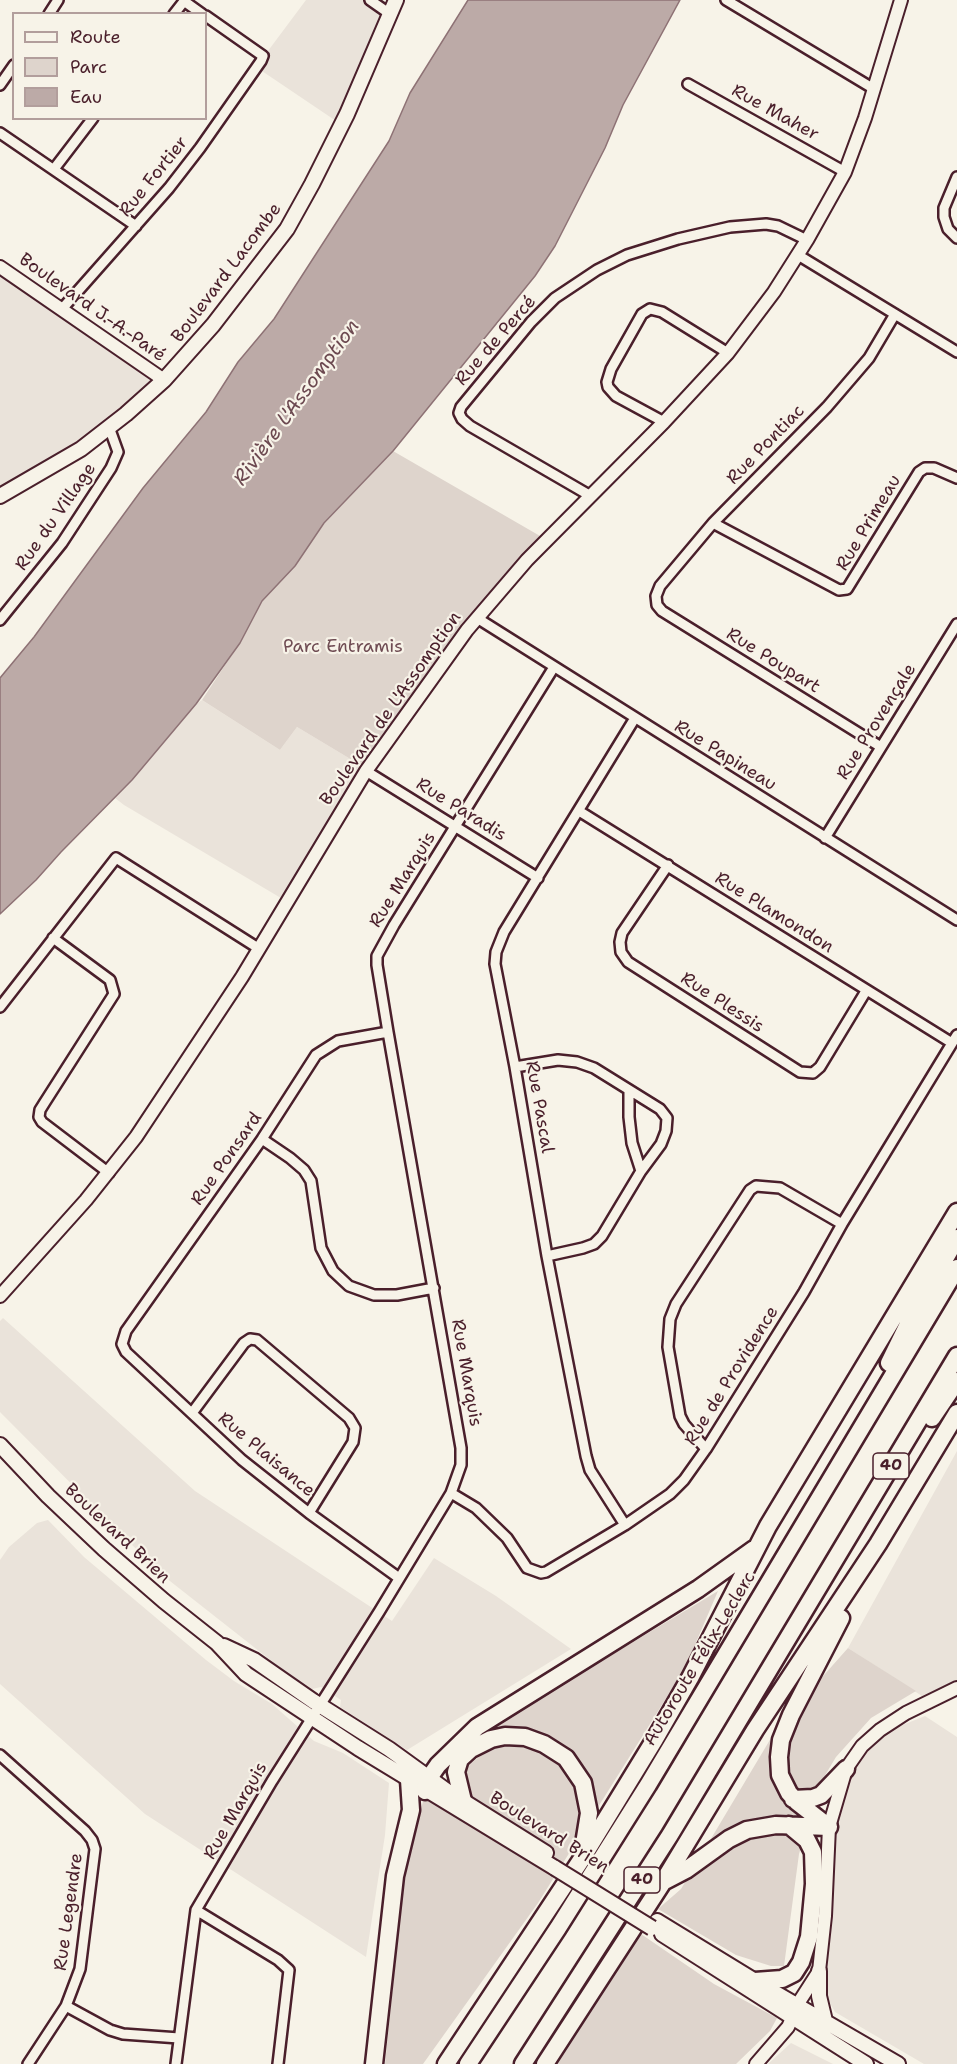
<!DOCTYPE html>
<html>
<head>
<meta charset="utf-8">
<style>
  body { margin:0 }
  #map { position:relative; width:957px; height:2064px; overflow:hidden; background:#f7f3e8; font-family:"Shantell Sans",sans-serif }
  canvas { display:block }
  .legend { position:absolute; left:12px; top:12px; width:195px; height:108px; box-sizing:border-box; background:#f7f3e8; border:2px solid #b29e9c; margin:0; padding:8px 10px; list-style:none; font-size:18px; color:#4a1f2b }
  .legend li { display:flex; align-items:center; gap:12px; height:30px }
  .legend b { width:30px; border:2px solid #b29e9c }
</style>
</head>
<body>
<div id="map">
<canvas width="957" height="2064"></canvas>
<ul class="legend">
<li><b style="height:8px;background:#f7f3e8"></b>Route</li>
<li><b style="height:16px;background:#ded4cc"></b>Parc</li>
<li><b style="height:16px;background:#bcaaa7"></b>Eau</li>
</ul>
</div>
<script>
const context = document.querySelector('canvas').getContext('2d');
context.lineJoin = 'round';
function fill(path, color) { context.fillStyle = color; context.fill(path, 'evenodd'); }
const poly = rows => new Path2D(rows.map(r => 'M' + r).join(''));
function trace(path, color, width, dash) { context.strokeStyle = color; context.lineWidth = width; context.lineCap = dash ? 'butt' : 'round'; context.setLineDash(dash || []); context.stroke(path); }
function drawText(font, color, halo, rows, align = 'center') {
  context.font = font + ' "Shantell Sans",sans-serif'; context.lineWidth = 4.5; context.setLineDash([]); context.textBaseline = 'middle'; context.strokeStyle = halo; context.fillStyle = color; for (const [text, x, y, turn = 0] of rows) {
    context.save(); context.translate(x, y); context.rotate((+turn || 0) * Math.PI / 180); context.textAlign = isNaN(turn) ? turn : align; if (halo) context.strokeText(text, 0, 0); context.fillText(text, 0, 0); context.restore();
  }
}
fill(poly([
  [306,0,370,0,390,14,342,125,256,67],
  [0,267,164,380,126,414,0,496],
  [202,700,280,750,297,727,367,769,286,901,124,805,115,798,132,780,196,704],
  [3,1318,195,1491,392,1621,434,1558,496,1596,571,1649,407,1750,340,1707,341,1700,321,1687,312,1689,278,1666,161,1574,0,1412,0,1321],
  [957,1451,957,1680,922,1696,848,1648],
  [48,1520,84,1557,206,1660,234,1681,272,1704,314,1741,343,1753,389,1783,385,1835,366,1957,145,1814,0,1684,0,1560,9,1547,37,1523],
  [925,1716,957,1737,957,2064,924,2064,835,2012,826,1996,833,1827,849,1775,870,1746,890,1730],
  [791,2043,833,2064,768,2064]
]), '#eae3da');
fill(poly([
  [393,451,547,540,529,557,367,769,297,727,280,750,202,700,239,644,262,601,295,565,324,524],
  [718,1591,685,1668,538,1903,423,2064,385,2064,403,1888,415,1830,424,1798,453,1816,466,1777,465,1768,489,1749,483,1732],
  [848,1648,916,1691,871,1718,836,1757,818,1787,799,1854,784,1966,771,1966,736,1955,658,1909,681,1889,777,1728],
  [641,1934,714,1984,777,2018,770,2031,736,2064,556,2064]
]), '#ded4cc');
const water = poly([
  [468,0,680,0,623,105,605,148,555,246,535,276,393,451,324,523,295,566,262,601,240,643,196,704,132,780,61,852,36,880,0,914,0,678,34,637,143,488,206,412,238,362,274,319,389,141,410,93,468,0]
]);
fill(water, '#bcaaa7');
trace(water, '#8e7275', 1.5);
const minor = poly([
  [370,0,390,14],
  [726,0,874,89],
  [184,1,202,14],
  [49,14,58,0],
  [174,14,185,0],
  [688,84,845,172],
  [0,85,14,65],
  [0,133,136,226],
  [54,169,93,118],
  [957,177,944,208,944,217,948,229,957,238],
  [798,255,957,352],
  [62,309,169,188,200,148,261,61,263,56,206,16],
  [664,422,616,396,608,387,607,382,611,369,642,314,650,309,662,312,728,353],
  [589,495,470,426,462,419,459,413,461,407,531,322,555,298,597,270,627,255,678,239,730,227,766,224,778,226,807,240],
  [713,523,839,590,847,589,919,472,925,468,934,468,957,478],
  [477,618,957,920],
  [0,620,62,543,111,468,118,452,109,427],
  [881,747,662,611,657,605,656,596,660,586,713,523,827,407,869,358,895,314],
  [366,771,538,878],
  [579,811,952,1043],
  [825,838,957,624],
  [668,865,622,933,620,942,621,952,628,962,800,1072,813,1073,820,1067,866,991],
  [53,938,110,980,114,994,45,1102,40,1110,39,1117,42,1122,109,1173],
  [0,1007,116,858,258,948],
  [388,1032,338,1041,316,1055,262,1139,126,1331,122,1344,126,1352,242,1460,309,1513,399,1578],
  [515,1067,558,1060,577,1062,594,1068,660,1109,667,1118,666,1131,661,1144,641,1171,602,1236,594,1244,583,1248,547,1256],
  [629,1090,629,1117,632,1143,641,1171],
  [262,1139,290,1158,304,1170,311,1181,321,1248,333,1271,349,1286,374,1295,397,1295,434,1288],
  [192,1413,244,1343,250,1339,257,1340,349,1418,355,1428,353,1442,309,1513],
  [706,1449,684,1424,680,1416,668,1347,670,1319,676,1304,750,1190,756,1186,780,1188,842,1224],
  [451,1493,476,1508,507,1538,527,1568,541,1573,546,1572,625,1525,670,1494,684,1480,706,1449,804,1292,842,1224,957,1035],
  [625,1525,590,1470,586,1456,547,1256,515,1067,495,964,496,952,504,932,635,718],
  [0,1755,85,1831,92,1840,95,1849,80,1969,66,2006,28,2064],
  [196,1910,278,1960,289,1970,278,2064],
  [66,2006,110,2030,123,2034,179,2038],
  [176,2064,196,1910,272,1781,379,1612,451,1493,461,1465,461,1448,388,1032,377,965,377,956,394,925,554,667]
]);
const tertiary = poly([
  [0,267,164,380],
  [0,1296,86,1200,136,1137,242,977,366,771,467,630,527,560,664,422,728,353,774,292,807,240,845,172,865,118,901,0],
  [756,2064,788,2027,801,1999,819,1971,825,1916,829,1827,846,1769,862,1746,880,1730,906,1713,957,1688]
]);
const secondary = poly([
  [0,496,81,449,126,414,164,380,213,325,287,229,312,184,347,114,396,0],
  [0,1445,48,1496,104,1549,164,1601,217,1643,246,1674,358,1748,555,1868],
  [224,1646,254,1660,313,1701,389,1749,447,1791,546,1853],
  [657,1921,755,1981,898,2064],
  [662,1934,866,2064],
  [819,1971,819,1996,825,2021]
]);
const motorway = poly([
  [889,1363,914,1312,957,1238],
  [932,1418,957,1381],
  [425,1791,429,1778,438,1765,477,1727,698,1589,754,1549],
  [793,1799,813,1798,821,1795,846,1769],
  [463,1801,456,1772,460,1759,471,1749,491,1739,505,1736,525,1737,544,1744,566,1758,583,1783,589,1813,583,1850],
  [829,1827,797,1802,789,1793,780,1775,779,1757,781,1740,791,1715,841,1618],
  [663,1882,686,1870,729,1839,747,1830,776,1825,829,1827],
  [755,1981,782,1979,794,1973,801,1962,809,1937,814,1884,813,1852,807,1840,789,1825],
  [374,2064,395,1876,411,1810,409,1780],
  [446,2064,581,1860,655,1739,690,1678,768,1526,957,1212],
  [468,2064,558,1928,648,1785,957,1268],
  [523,2064,670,1835,957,1356],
  [545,2064,663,1882,755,1730,878,1544,957,1413]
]);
trace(minor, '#4a1f2b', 14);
trace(tertiary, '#4a1f2b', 16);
trace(secondary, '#4a1f2b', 18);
trace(motorway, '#4a1f2b', 21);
trace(minor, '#f7f3e8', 9);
trace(tertiary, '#f7f3e8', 12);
trace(secondary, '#f7f3e8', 14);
trace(motorway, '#f7f3e8', 16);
const secondaryBridge = poly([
  [555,1868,652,1928]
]);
trace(secondaryBridge, '#4a1f2b', 18, []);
trace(secondaryBridge, '#f7f3e8', 14);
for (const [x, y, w] of [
  [891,1466,36],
  [642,1880,36]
]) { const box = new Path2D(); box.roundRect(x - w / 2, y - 13, w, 26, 4.5); context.fillStyle = '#f7f3e8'; context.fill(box); trace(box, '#4a1f2b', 1.5); }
drawText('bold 16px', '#4a1f2b', null, [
  ["40",891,1466],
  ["40",642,1880]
]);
drawText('18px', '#4a1f2b', '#f7f3e8', [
  ["Rue Maher",775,113,29],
  ["Rue Fortier",154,177,-51],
  ["Boulevard Lacombe",227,273,-53],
  ["Boulevard J.-A.-Paré",92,308,35],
  ["Rue de Percé",496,341,-49],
  ["Rue Pontiac",766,445,-46],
  ["Rue du Village",56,517,-55],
  ["Rue Primeau",869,523,-59],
  ["Rue Poupart",773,661,32],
  ["Boulevard de L'Assomption",391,709,-55],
  ["Rue Provençale",877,722,-58],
  ["Rue Papineau",725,756,32],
  ["Rue Paradis",461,810,32],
  ["Rue Marquis",403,880,-58],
  ["Rue Plamondon",774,913,32],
  ["Rue Plessis",722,1003,33],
  ["Rue Pascal",539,1107,80],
  ["Rue Ponsard",227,1159,-55],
  ["Rue Marquis",466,1373,80],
  ["Rue de Providence",732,1376,-58],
  ["Rue Plaisance",266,1455,40],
  ["Boulevard Brien",117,1534,43],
  ["Autoroute Félix-Leclerc",700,1659,-59],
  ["Rue Marquis",236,1811,-60],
  ["Boulevard Brien",549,1833,32],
  ["Rue Legendre",69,1912,-82]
]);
drawText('18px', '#6f4c53', '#f7f3e8', [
  ["Parc Entramis",343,647]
]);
drawText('italic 20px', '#6c4950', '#f7f3e8', [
  ["Rivière L'Assomption",297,403,-54]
]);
</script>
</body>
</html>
